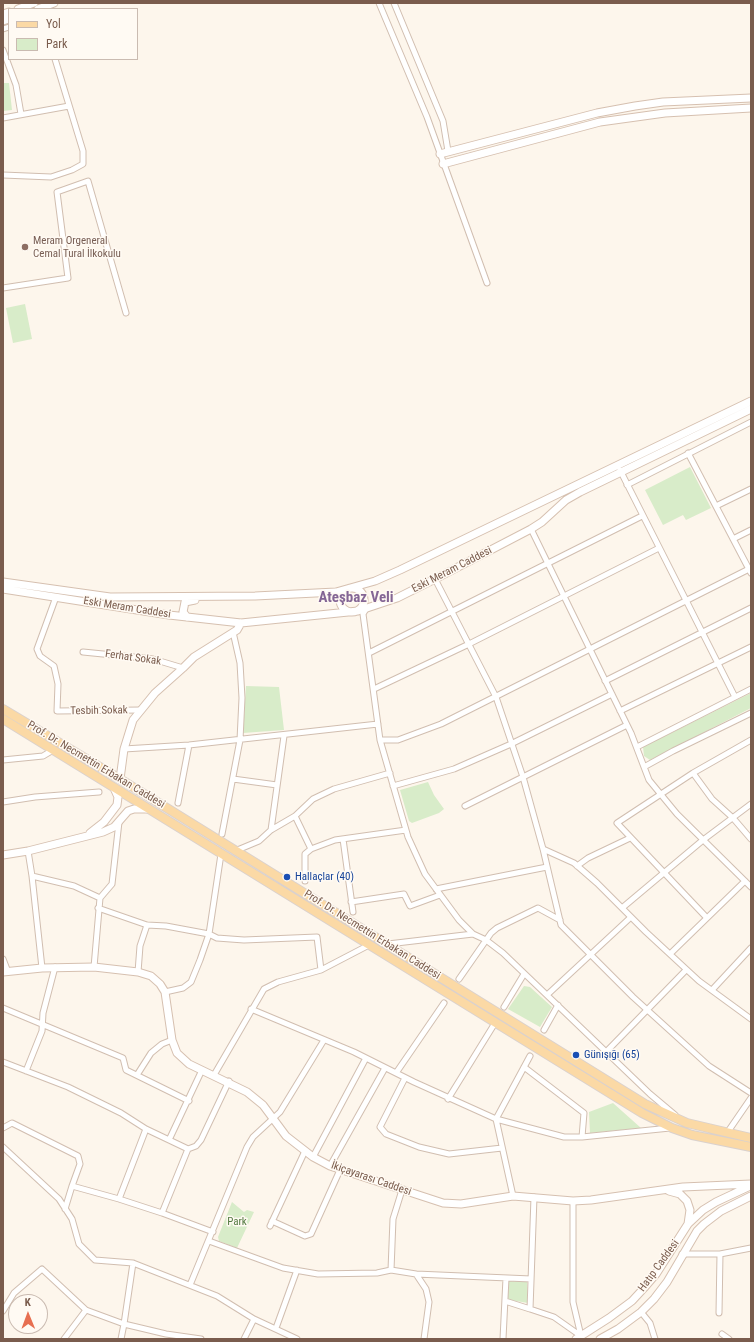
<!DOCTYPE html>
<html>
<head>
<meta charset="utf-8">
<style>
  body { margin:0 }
  #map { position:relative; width:754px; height:1342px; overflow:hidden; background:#fdf6ec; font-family:"Roboto Condensed",sans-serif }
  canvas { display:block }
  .frame { position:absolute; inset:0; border:4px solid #7a5c4d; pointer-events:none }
  .legend { position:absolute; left:8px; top:8px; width:130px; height:52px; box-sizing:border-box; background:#fffaf3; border:1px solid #cabbb1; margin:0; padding:5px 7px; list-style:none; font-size:12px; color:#7a5c4d }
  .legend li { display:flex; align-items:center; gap:8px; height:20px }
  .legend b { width:20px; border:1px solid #cabbb1 }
  .north { position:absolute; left:8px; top:1294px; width:40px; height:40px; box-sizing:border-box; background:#fffaf3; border:1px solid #cabbb1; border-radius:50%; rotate:359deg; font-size:11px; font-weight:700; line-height:16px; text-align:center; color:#7a5c4d }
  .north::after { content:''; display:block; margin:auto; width:14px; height:18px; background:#e76f51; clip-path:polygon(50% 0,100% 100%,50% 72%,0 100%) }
</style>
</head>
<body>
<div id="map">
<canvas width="754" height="1342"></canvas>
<div class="frame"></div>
<ul class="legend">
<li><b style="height:5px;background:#fbd9a5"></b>Yol</li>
<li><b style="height:11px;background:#d8ecc9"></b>Park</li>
</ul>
<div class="north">K</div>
</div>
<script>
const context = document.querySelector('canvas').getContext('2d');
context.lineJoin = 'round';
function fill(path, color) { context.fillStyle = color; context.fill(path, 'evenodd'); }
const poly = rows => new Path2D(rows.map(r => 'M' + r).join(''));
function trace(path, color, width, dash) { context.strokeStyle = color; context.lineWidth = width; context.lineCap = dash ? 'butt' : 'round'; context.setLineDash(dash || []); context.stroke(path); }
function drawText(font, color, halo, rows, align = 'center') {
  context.font = font + ' "Roboto Condensed",sans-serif'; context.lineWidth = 3; context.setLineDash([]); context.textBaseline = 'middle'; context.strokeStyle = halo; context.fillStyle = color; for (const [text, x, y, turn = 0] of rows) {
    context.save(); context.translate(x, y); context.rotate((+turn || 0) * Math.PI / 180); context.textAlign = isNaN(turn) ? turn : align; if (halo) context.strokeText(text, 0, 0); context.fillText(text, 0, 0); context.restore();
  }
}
fill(poly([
  [3,83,9,83,12,110,3,111],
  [25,304,32,339,13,343,6,308],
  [690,467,711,508,686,520,683,515,663,525,645,490],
  [246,686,279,687,284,730,243,733],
  [751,693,751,708,650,760,644,756,643,747],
  [428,782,434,795,444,809,439,813,412,823,409,821,400,790],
  [524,986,530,987,552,1007,540,1027,508,1009],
  [613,1103,641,1128,590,1133,589,1112],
  [232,1202,244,1212,247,1210,254,1212,237,1248,219,1241,218,1237],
  [508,1281,527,1282,528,1303,510,1300,507,1298]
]), '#d8ecc9');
const street = poly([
  [379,3,427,117,487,283],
  [394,3,443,121,448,151],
  [3,29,9,27],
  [3,50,16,85,21,114],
  [3,118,69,106],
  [3,175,51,177,72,170,83,164,83,151,55,59],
  [3,288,68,278,57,192,88,181,126,313],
  [688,453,751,573],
  [620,470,735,697],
  [627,485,751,422],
  [716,506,751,489],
  [531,529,631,733,649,780,677,814,751,887],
  [733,539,751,530],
  [435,579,496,697,523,777,543,849,561,925,633,997,709,1066,751,1093],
  [56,597,37,649,40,656,54,666,58,684,57,711,141,710],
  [366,609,363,614,380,740,408,837,425,874,459,920,473,934,486,940,503,953,650,1094,675,1115],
  [83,652,153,659,183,668],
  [369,653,642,516],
  [605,681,751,608],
  [374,689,469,644,659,548],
  [620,711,751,647],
  [380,740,398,740,441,724,751,568],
  [637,747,751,689],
  [124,749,189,745,378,724],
  [3,760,43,756,53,750],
  [644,767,673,751,751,713],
  [693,773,712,799,733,818,751,839],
  [233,779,277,785],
  [393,786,454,769,511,744,612,694],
  [3,802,35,797,99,792],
  [178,803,189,745],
  [465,806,627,725],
  [271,830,284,736],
  [222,834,240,740,242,698,240,663,233,632],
  [343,839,353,912],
  [311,849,295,816,313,799,334,789,390,773],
  [543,849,574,863,597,883,646,932,699,981,751,1019],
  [28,851,32,876,42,968],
  [235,851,259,841,271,830,295,816],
  [577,866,588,858,630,838],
  [32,876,74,886,100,898,94,967],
  [305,881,305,854,311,849,335,840,406,830],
  [436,889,547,867],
  [100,898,112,884,119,822],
  [351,902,404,894,410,906,440,895],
  [98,908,147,925,166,926,209,934,217,938,244,940,317,937,321,970],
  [622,908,703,840,751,804],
  [707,918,617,823,693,773,751,740],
  [388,944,473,934],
  [670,954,745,881],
  [3,959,8,972],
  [138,972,140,946,147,925],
  [459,979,491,933,497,928,538,908,560,920],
  [712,990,751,948],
  [165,992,183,988,191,982,200,960,209,934,221,854],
  [547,995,631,917],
  [504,1007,524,974],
  [3,1008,123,1058,126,1070,189,1101],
  [251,1009,354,1052,414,1082,496,1119,564,1137,582,1137,670,1128],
  [544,1030,558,1005],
  [606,1052,686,970],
  [3,1062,68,1087,121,1113,146,1129,119,1199,72,1186,65,1209],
  [524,1067,584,1113,582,1137],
  [26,1071,42,1031,43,1013,55,967],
  [396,1073,444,1003],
  [137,1075,151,1053,162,1044,172,1040],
  [214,1075,264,989,278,982,321,970,369,945],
  [405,1078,380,1127,386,1134,419,1147,449,1154,502,1148],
  [448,1099,495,1023],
  [3,1128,12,1123,78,1156,80,1164,72,1186],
  [146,1129,188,1149],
  [727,1133,751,1098],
  [169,1140,202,1070],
  [3,1147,59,1199,72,1219,79,1244,95,1260,133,1263,217,1296,254,1319,297,1339],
  [313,1157,366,1058],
  [330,1166,385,1068],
  [513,1196,496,1119,530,1056],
  [119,1199,162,1213,188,1149,196,1146,201,1140,229,1081],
  [573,1201,573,1302,581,1336],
  [162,1213,213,1232],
  [272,1221,305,1236,311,1234,340,1170],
  [270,1226,305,1151],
  [209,1241,283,1268,318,1274,377,1273,391,1270,416,1274,426,1289,429,1302,424,1339],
  [682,1254,720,1254,751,1248],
  [133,1263,124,1324,166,1334,201,1339],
  [391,1270,393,1219,402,1190],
  [416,1274,531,1279],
  [190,1285,247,1147,253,1137,280,1112,324,1040],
  [505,1301,530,1309,534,1197],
  [530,1309,554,1317,581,1336],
  [3,1311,14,1293,42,1269,86,1310,124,1324,121,1339],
  [641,1312,650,1323,655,1339],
  [719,1313,720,1254],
  [276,1328,297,1270],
  [722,1334,729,1339],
  [64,1339,86,1310],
  [244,1339,254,1319],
  [503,1339,506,1278]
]);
const secondary = poly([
  [18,9,34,3],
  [38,9,54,3],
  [3,14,9,12],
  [3,21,9,19],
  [440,154,597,113,635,106,663,102,751,98],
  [443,164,600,122,665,113,751,108],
  [3,582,110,597,255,596,336,592,375,581,400,570,751,401],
  '340 600a12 12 0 1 1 24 0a12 12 0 1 1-24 0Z',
  [3,589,169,615,241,623,358,611,397,598,435,579,531,529,542,522,566,500,580,492,751,409],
  [187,617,183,612,185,602,195,600],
  [120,779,124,749,133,720,155,693,183,668,194,657,237,630,241,623],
  [90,833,104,822,117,805,118,797,114,788],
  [3,855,28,851,103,832,114,827,128,811,134,809,149,809],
  [3,972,42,968,94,967,138,972,151,976,160,984,165,992,172,1040,177,1053,189,1064,247,1092,263,1105,286,1136,313,1157,330,1166,443,1203,461,1204,513,1196,573,1201,591,1200,683,1187,751,1184],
  [669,1191,680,1194,687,1201,690,1210,688,1224],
  [576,1339,609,1318,632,1301,644,1288,656,1274,688,1224,703,1210,716,1202,748,1187],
  [600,1339,618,1329,641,1312,654,1299,667,1282,697,1231,704,1224,721,1211,751,1196]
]);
const primary = poly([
  [3,709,120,779,645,1104,687,1123,751,1138],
  [3,719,642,1113,672,1128,692,1135,751,1147]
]);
trace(street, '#d1beb0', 7);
trace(secondary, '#d6c0b0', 9);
trace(primary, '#dad1cd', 10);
trace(street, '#fff', 5);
trace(secondary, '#fff', 7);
trace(primary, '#fbd9a5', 8);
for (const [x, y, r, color] of [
  [25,247,4,"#8d6e63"],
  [287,877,4,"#1a4fb4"],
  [576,1055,4,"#1a4fb4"]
]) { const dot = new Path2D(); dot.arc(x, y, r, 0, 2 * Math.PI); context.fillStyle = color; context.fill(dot); trace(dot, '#fffaf3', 1.5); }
drawText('11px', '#785e54', '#fffaf3', [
  ["Meram Orgeneral",33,241],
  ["Cemal Tural İlkokulu",33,254]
], 'left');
drawText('11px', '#7a5c4d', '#fffaf3', [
  ["Eski Meram Caddesi",452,570,-27],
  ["Eski Meram Caddesi",127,608,9],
  ["Ferhat Sokak",133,658,8],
  ["Tesbih Sokak",99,711,-1],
  ["Prof. Dr. Necmettin Erbakan Caddesi",96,765,31],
  ["Prof. Dr. Necmettin Erbakan Caddesi",372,935,32],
  ["İkiçayarası Caddesi",371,1179,19],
  ["Hatıp Caddesi",659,1266,-54]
]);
drawText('11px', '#164399', '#fffaf3', [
  ["Hallaçlar (40)",295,877],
  ["Günışığı (65)",584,1055]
], 'left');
drawText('11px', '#537a41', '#fffaf3', [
  ["Park",237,1222]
]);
drawText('bold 15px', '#846695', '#fffaf3', [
  ["Ateşbaz Veli",356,598]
]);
</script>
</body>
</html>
